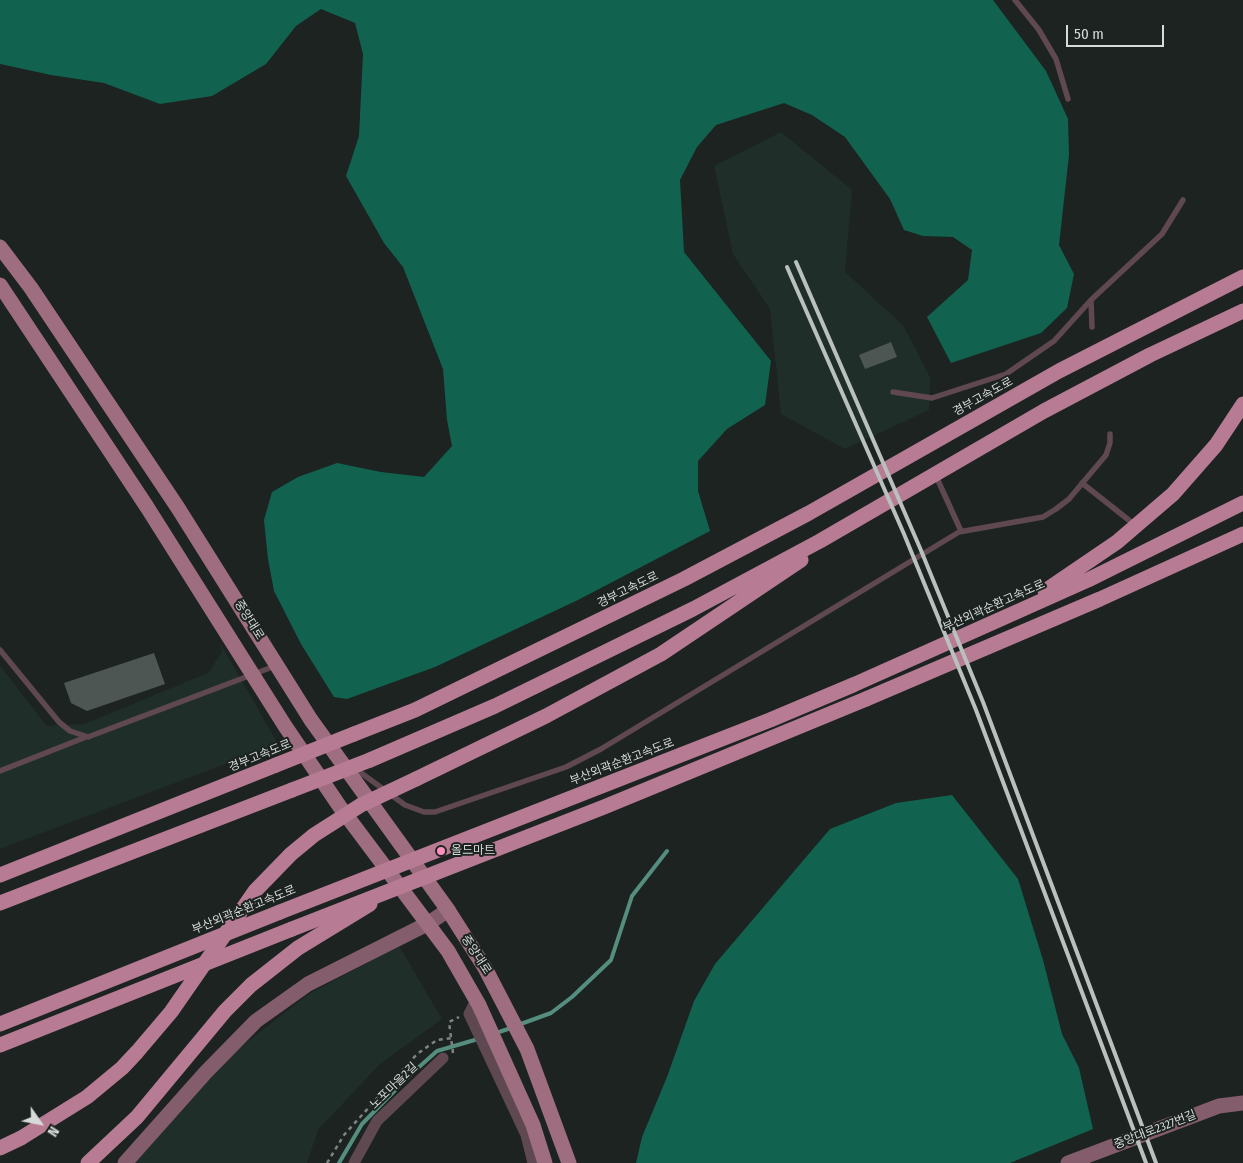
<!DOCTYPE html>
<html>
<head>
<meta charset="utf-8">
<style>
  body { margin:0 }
  #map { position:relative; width:1243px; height:1163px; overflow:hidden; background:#1c2320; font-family:"Fira Sans Condensed",sans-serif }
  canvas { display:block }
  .north { position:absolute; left:15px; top:1098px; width:50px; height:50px; -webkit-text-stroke:4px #1c2320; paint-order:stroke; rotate:123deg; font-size:14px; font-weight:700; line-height:20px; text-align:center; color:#d6dbd9 }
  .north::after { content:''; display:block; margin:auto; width:18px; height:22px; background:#d6dbd9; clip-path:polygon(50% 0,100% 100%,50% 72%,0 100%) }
  .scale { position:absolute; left:1066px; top:25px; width:98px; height:22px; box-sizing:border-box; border:2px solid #d6dbd9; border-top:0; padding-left:6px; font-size:15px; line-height:18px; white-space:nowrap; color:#d6dbd9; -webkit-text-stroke:4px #1c2320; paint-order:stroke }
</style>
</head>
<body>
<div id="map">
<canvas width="1243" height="1163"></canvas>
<div class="north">N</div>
<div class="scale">50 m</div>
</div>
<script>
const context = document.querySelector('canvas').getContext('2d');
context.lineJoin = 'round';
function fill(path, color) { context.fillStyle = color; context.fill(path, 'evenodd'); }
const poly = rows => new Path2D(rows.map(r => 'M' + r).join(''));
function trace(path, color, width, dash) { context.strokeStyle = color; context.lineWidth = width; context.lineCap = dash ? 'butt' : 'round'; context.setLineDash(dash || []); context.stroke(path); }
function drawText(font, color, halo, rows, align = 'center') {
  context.font = font + ' "Fira Sans Condensed","Noto Sans KR",sans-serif'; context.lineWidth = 4; context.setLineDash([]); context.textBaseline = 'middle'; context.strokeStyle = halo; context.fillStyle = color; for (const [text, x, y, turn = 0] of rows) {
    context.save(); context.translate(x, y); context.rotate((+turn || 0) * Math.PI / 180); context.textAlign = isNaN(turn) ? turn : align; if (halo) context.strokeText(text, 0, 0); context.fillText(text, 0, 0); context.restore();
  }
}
fill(poly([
  [781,132,852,190,845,272,903,325,930,377,929,410,845,449,781,414,770,309,733,254,714,166],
  [220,643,278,744,0,849,0,666,47,726,84,724,208,673,222,652],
  [399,946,442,1019,379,1065,318,1130,307,1163,135,1163,232,1054,307,995]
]), '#1f2e29');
fill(poly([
  [0,0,993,0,1046,71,1068,119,1069,155,1059,245,1074,274,1067,308,1041,333,951,363,927,317,968,280,972,250,953,237,923,236,904,230,890,199,845,137,812,115,784,103,716,125,697,147,680,180,684,252,771,361,765,405,727,429,698,461,698,491,710,531,578,600,435,667,347,699,334,697,301,644,274,591,268,559,264,520,272,492,298,477,337,463,381,472,424,477,452,446,447,420,443,369,403,267,384,243,346,176,359,136,363,54,355,23,321,9,296,26,266,64,212,96,160,104,104,83,51,75,0,64],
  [952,795,1018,879,1043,960,1062,1034,1079,1068,1093,1129,1010,1163,636,1163,642,1137,667,1077,694,1001,715,964,830,829,896,803]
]), '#116350');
trace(poly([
  [518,1025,551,1013,572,997,611,960,632,896,667,851],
  [496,1033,511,1028],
  [339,1163,362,1124,409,1076,437,1051,478,1039]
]), '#558d7f', 4);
fill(poly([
  [891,342,897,357,865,369,859,355],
  [154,653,165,684,87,711,71,703,64,683]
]), '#4e5653');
trace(poly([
  [453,1053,449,1022,459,1017],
  [327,1163,344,1135,417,1054,437,1040,452,1038]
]), '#7e8482', 2.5, [4, 4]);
trace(poly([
  [1015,0,1039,30,1056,59,1068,99],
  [1091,300,1092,327],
  [893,392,932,398,1006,374,1054,341,1091,300,1162,234,1183,200],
  [936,476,961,531],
  [1082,483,1135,525],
  [0,650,59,722,70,731,88,737,275,666],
  [353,767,405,805,424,812,435,812,566,767,601,749,959,532,1043,517,1056,509,1069,499,1106,455,1110,443,1110,434],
  [0,771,86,737]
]), '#604851', 5.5);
trace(poly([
  [476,1000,469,1014,526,1135,533,1163],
  [354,1163,377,1121,443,1058]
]), '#604851', 11);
trace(poly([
  [125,1163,206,1072,256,1021,308,984,429,923,448,910],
  [1068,1163,1219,1106,1243,1103]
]), '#845d6c', 15);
trace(poly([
  [0,247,31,288,178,508,311,720,448,910,485,968,527,1049,569,1163],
  [0,285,147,507,285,726,340,807,448,951,479,1005,533,1125,545,1163]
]), '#9f6d80', 15);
trace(poly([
  [1045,591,1117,542,1173,494,1216,445,1243,404],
  [853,685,1088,580,1243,503],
  [866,699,1100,599,1243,534],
  [354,734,415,710,684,579,809,513,1059,371,1243,277],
  [370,760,495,706,693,609,820,541,1044,411,1150,355,1243,311],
  [416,779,546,716,661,654,801,560],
  [0,875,276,765],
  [0,903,292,790],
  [0,1024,280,912],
  [0,1045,292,929],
  [0,1148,21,1138],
  [88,1163,137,1117,225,1011,251,985,298,948,370,904]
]), '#b77b93', 15);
trace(poly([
  [796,262,920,548,983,702,1156,1163],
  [787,267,904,534,976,710,1146,1163]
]), '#bac0be', 4);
trace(poly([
  [276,765,354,734],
  [292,790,370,760],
  [280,912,770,720,853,685],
  [292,929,604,807,866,699],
  [21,1138,87,1097,122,1068,137,1052,171,1012,255,891,291,854,314,835,361,805,416,779]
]), '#b77b93', 15);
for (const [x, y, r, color] of [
  [441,851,5,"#fe8ebd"]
]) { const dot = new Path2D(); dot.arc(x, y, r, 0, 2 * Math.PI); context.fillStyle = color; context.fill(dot); trace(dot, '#1c2320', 2); }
drawText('12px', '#d6dbd9', '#1c2320', [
  ["경부고속도로",983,397,-29],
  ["경부고속도로",628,590,-26],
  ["부산외곽순환고속도로",994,606,-24],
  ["중앙대로",249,620,58],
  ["경부고속도로",260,756,-22],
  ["부산외곽순환고속도로",622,762,-21],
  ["부산외곽순환고속도로",244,910,-22],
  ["중앙대로",476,955,57],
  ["노포마을2길",394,1086,-44],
  ["중앙대로2327번길",1155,1130,-21]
]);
drawText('12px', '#d6dbd9', '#1c2320', [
  ["올드마트",451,851]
], 'left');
</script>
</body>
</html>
